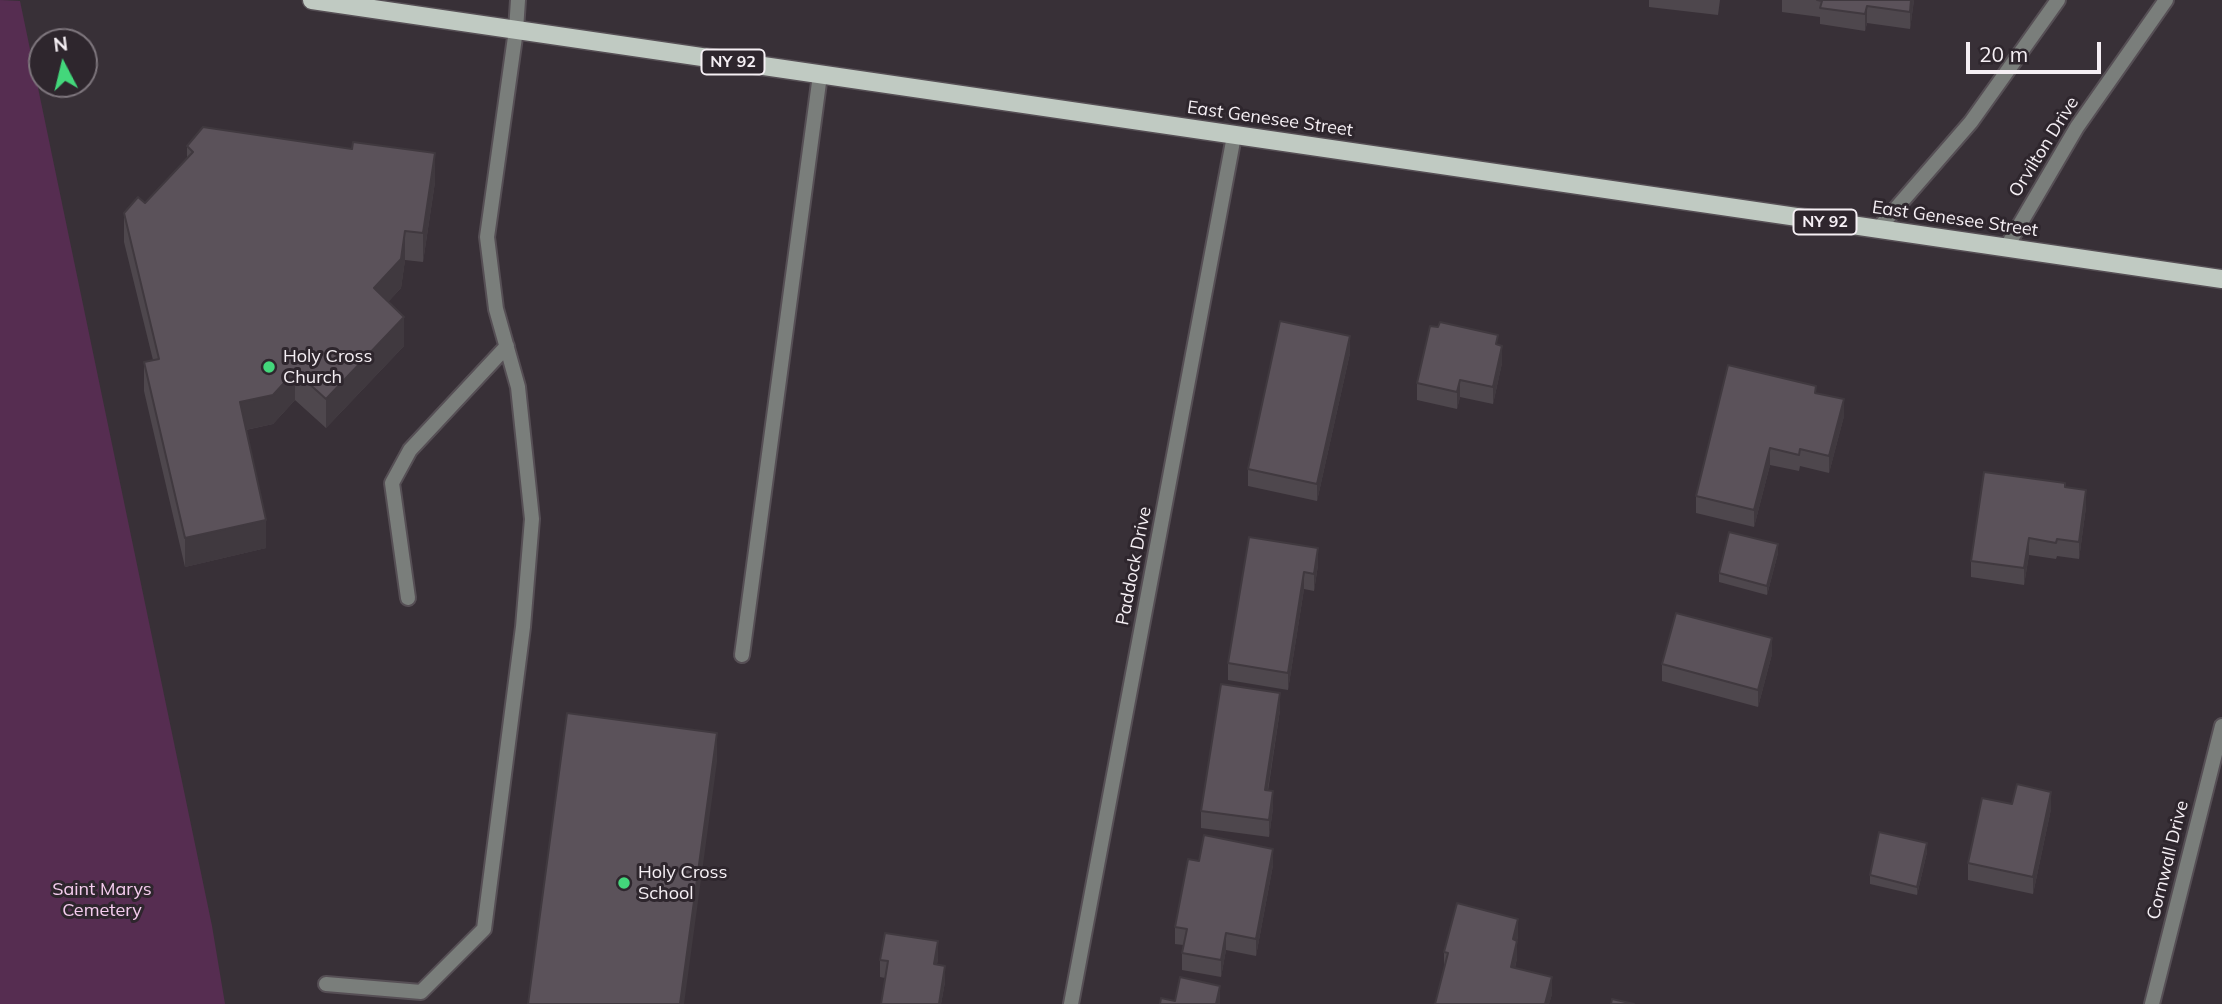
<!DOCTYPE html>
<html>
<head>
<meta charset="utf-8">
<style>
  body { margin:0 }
  #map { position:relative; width:2222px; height:1004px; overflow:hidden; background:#383037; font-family:Mulish,sans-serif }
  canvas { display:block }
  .north { position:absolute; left:28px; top:28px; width:70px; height:70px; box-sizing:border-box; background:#2e262d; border:2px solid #7e767d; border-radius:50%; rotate:353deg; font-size:19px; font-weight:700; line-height:28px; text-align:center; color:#f5eff4 }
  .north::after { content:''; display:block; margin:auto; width:24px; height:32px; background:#43d77b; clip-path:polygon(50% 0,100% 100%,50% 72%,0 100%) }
  .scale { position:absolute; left:1966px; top:42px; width:135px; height:32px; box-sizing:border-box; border:4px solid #f5eff4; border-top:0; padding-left:9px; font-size:21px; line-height:24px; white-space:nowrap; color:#f5eff4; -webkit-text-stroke:5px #2e262d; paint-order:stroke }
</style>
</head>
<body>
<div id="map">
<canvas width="2222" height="1004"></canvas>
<div class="north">N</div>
<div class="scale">20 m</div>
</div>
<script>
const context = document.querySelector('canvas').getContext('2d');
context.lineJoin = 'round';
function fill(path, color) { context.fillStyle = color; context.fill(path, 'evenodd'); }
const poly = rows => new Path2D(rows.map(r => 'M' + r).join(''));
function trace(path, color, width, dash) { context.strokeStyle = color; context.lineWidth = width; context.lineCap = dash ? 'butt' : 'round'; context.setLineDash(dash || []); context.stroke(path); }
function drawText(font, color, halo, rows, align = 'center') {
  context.font = font + ' Mulish,sans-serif'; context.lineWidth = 6; context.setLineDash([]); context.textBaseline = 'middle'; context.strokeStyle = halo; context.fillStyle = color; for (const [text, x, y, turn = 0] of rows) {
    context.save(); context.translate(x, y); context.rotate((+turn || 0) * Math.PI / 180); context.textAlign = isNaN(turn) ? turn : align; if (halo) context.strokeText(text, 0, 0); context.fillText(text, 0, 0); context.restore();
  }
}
fill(poly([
  [0,0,20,1,212,926,225,1004,0,1004]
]), '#562d51');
const service = poly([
  [408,598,392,483,410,450,507,346],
  [742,655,820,75],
  [326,984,421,992,484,929,523,627,532,519,518,387,496,309,487,237,516,30]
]);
const minor = poly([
  [516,30,518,0],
  [1878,229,1971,122,2058,0],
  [2006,248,2077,127,2166,0],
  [1071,1004,1234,136],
  [2152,1004,2222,726]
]);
const primary = poly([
  [312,0,2222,279]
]);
trace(service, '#564f55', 18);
trace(minor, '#564f55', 18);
trace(primary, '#564f55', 21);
trace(service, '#7a7e7b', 14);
trace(minor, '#7a7e7b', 14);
trace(primary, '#c0cac2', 18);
fill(poly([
  [1649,0,1720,0,1718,15,1649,7],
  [1782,0,1914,0,1910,29,1867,23,1865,31,1820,24,1820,17,1782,12],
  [187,146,435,182,423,262,405,260,401,288,388,302,404,346,326,428,295,400,273,424,246,430,266,548,185,567,144,391,144,362,153,360,124,242,124,213,145,203,187,158],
  [1498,345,1502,363,1493,404,1460,397,1457,409,1417,400,1417,383],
  [1350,353,1317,501,1248,486,1248,469],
  [1816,393,1844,416,1829,473,1800,466,1799,471,1770,465,1754,527,1696,513,1696,496],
  [2065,487,2086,507,2079,559,2057,556,2056,559,2029,555,2024,585,1971,577,1971,561],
  [1249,537,1318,565,1314,591,1304,589,1288,690,1228,680,1228,663],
  [1778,553,1767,595,1719,582,1719,573],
  [1772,654,1758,707,1662,681,1662,664],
  [1280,710,1268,791,1273,808,1269,837,1201,828,1201,811],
  [2012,804,2051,809,2033,894,1968,880,1968,863],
  [1927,852,1917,895,1870,884,1870,875],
  [1199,861,1273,865,1256,956,1226,950,1221,977,1182,970,1182,953,1183,945,1175,944,1175,927],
  [1518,936,1517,941,1517,958,1515,968,1552,994,1549,1004,1435,1004,1444,969,1444,952],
  [938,958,937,964,945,982,941,1004,881,1004,885,978,880,977,880,960]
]), '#4e474d');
fill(poly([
  [1911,0,1914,0,1910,29,1910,12],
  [1867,6,1867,23,1865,31,1865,14],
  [435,153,435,182,423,262,423,233],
  [405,231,405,260,401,288,374,317,374,288],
  [404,317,404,346,326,428,326,399],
  [1350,336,1350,353,1317,501,1317,484],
  [1502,346,1502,363,1493,404,1493,387],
  [295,371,295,400,273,424,240,431,240,402],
  [1460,380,1460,397,1457,409,1457,392],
  [1844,399,1844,416,1829,473,1829,456],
  [1770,448,1770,465,1754,527,1754,510],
  [2086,490,2086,507,2079,559,2079,542],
  [266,520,266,548,185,567,185,538],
  [2029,538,2029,555,2024,585,2024,568],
  [1778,544,1778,553,1767,595,1767,586],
  [1318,548,1318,565,1314,591,1314,574],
  [1304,572,1304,589,1288,690,1288,673],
  [1772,638,1772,654,1758,707,1758,690],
  [1280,693,1280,710,1265,807,1265,790],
  [717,733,717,762,684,1004,680,1004],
  [1273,791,1273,808,1269,837,1269,820],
  [2051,792,2051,809,2033,894,2033,877],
  [1927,843,1927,852,1917,895,1917,887],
  [1273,849,1273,865,1256,956,1256,939],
  [1518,919,1518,936,1513,956,1513,939],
  [1226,933,1226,950,1221,977,1221,960],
  [938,941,938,958,934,981,934,964],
  [1517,941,1517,958,1511,984,1511,967],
  [945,966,945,982,941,1004,939,1004],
  [1552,977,1552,994,1549,1004,1545,1004],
  [1220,986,1220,1004,1216,1004]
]), '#40393f');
const building = poly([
  [1817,0,1911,0,1910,12,1867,6,1865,14,1820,8,1822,1,1817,0],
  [203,127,352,149,353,142,435,153,423,233,405,231,401,259,374,288,404,317,326,399,295,371,273,395,240,402,266,520,185,538,144,362,159,359,124,213,138,197,145,203,193,152,187,146,203,127],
  [1280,321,1350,336,1317,484,1248,469,1280,321],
  [1440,322,1498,335,1496,344,1502,346,1493,387,1460,380,1457,392,1417,383,1430,326,1438,327,1440,322],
  [1728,365,1816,386,1815,393,1844,399,1829,456,1800,449,1799,455,1770,448,1754,510,1696,496,1728,365],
  [1984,472,2065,483,2065,487,2086,490,2079,542,2057,539,2056,543,2029,538,2024,568,1971,561,1984,472],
  [1729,532,1778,544,1767,586,1719,573,1729,532],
  [1249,537,1318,548,1314,574,1304,572,1288,673,1228,663,1249,537],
  [1676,613,1772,638,1758,690,1662,664,1676,613],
  [1221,684,1280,693,1265,790,1273,791,1269,820,1201,811,1221,684],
  [567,713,717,733,680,1004,528,1004,567,713],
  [2017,784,2051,792,2033,877,1968,863,1982,798,2012,804,2017,784],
  [1879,832,1927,843,1917,887,1870,875,1879,832],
  [1204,835,1273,849,1256,939,1226,933,1221,960,1182,953,1187,929,1175,927,1188,859,1199,861,1204,835],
  [1457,903,1518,919,1513,939,1517,941,1511,967,1552,977,1545,1004,1435,1004,1448,953,1444,952,1457,903],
  [885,933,938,941,934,964,945,966,939,1004,881,1004,888,961,880,960,885,933],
  [1180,977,1220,986,1216,1004,1160,1004,1161,998,1175,1001,1180,977],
  [1612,999,1634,1004,1611,1004,1612,999]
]);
fill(building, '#5b525a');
trace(building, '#40393f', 2);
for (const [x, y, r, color] of [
  [269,367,7,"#43d77b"],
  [624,883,7,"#43d77b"]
]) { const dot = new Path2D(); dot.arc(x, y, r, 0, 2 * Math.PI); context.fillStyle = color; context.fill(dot); trace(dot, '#2e262d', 2.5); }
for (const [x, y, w] of [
  [733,62,63],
  [1825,222,63]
]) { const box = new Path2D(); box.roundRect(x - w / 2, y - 12.5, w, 25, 5); context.fillStyle = '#2e262d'; context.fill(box); trace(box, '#f5eff4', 2); }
drawText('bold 16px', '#f5eff4', null, [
  ["NY 92",733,62],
  ["NY 92",1825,222]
]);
drawText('18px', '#f5eff4', '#2e262d', [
  ["East Genesee Street",1270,119,8],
  ["Orvilton Drive",2044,147,-58],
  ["East Genesee Street",1955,219,8],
  ["Paddock Drive",1134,566,-79],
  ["Cornwall Drive",2168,860,-76]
]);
drawText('18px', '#f5eff4', '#2e262d', [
  ["Holy Cross",283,357],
  ["Church",283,378],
  ["Holy Cross",638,873],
  ["School",638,894]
], 'left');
drawText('18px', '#f5ccee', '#2e262d', [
  ["Saint Marys",102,890],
  ["Cemetery",102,911]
]);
</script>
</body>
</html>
